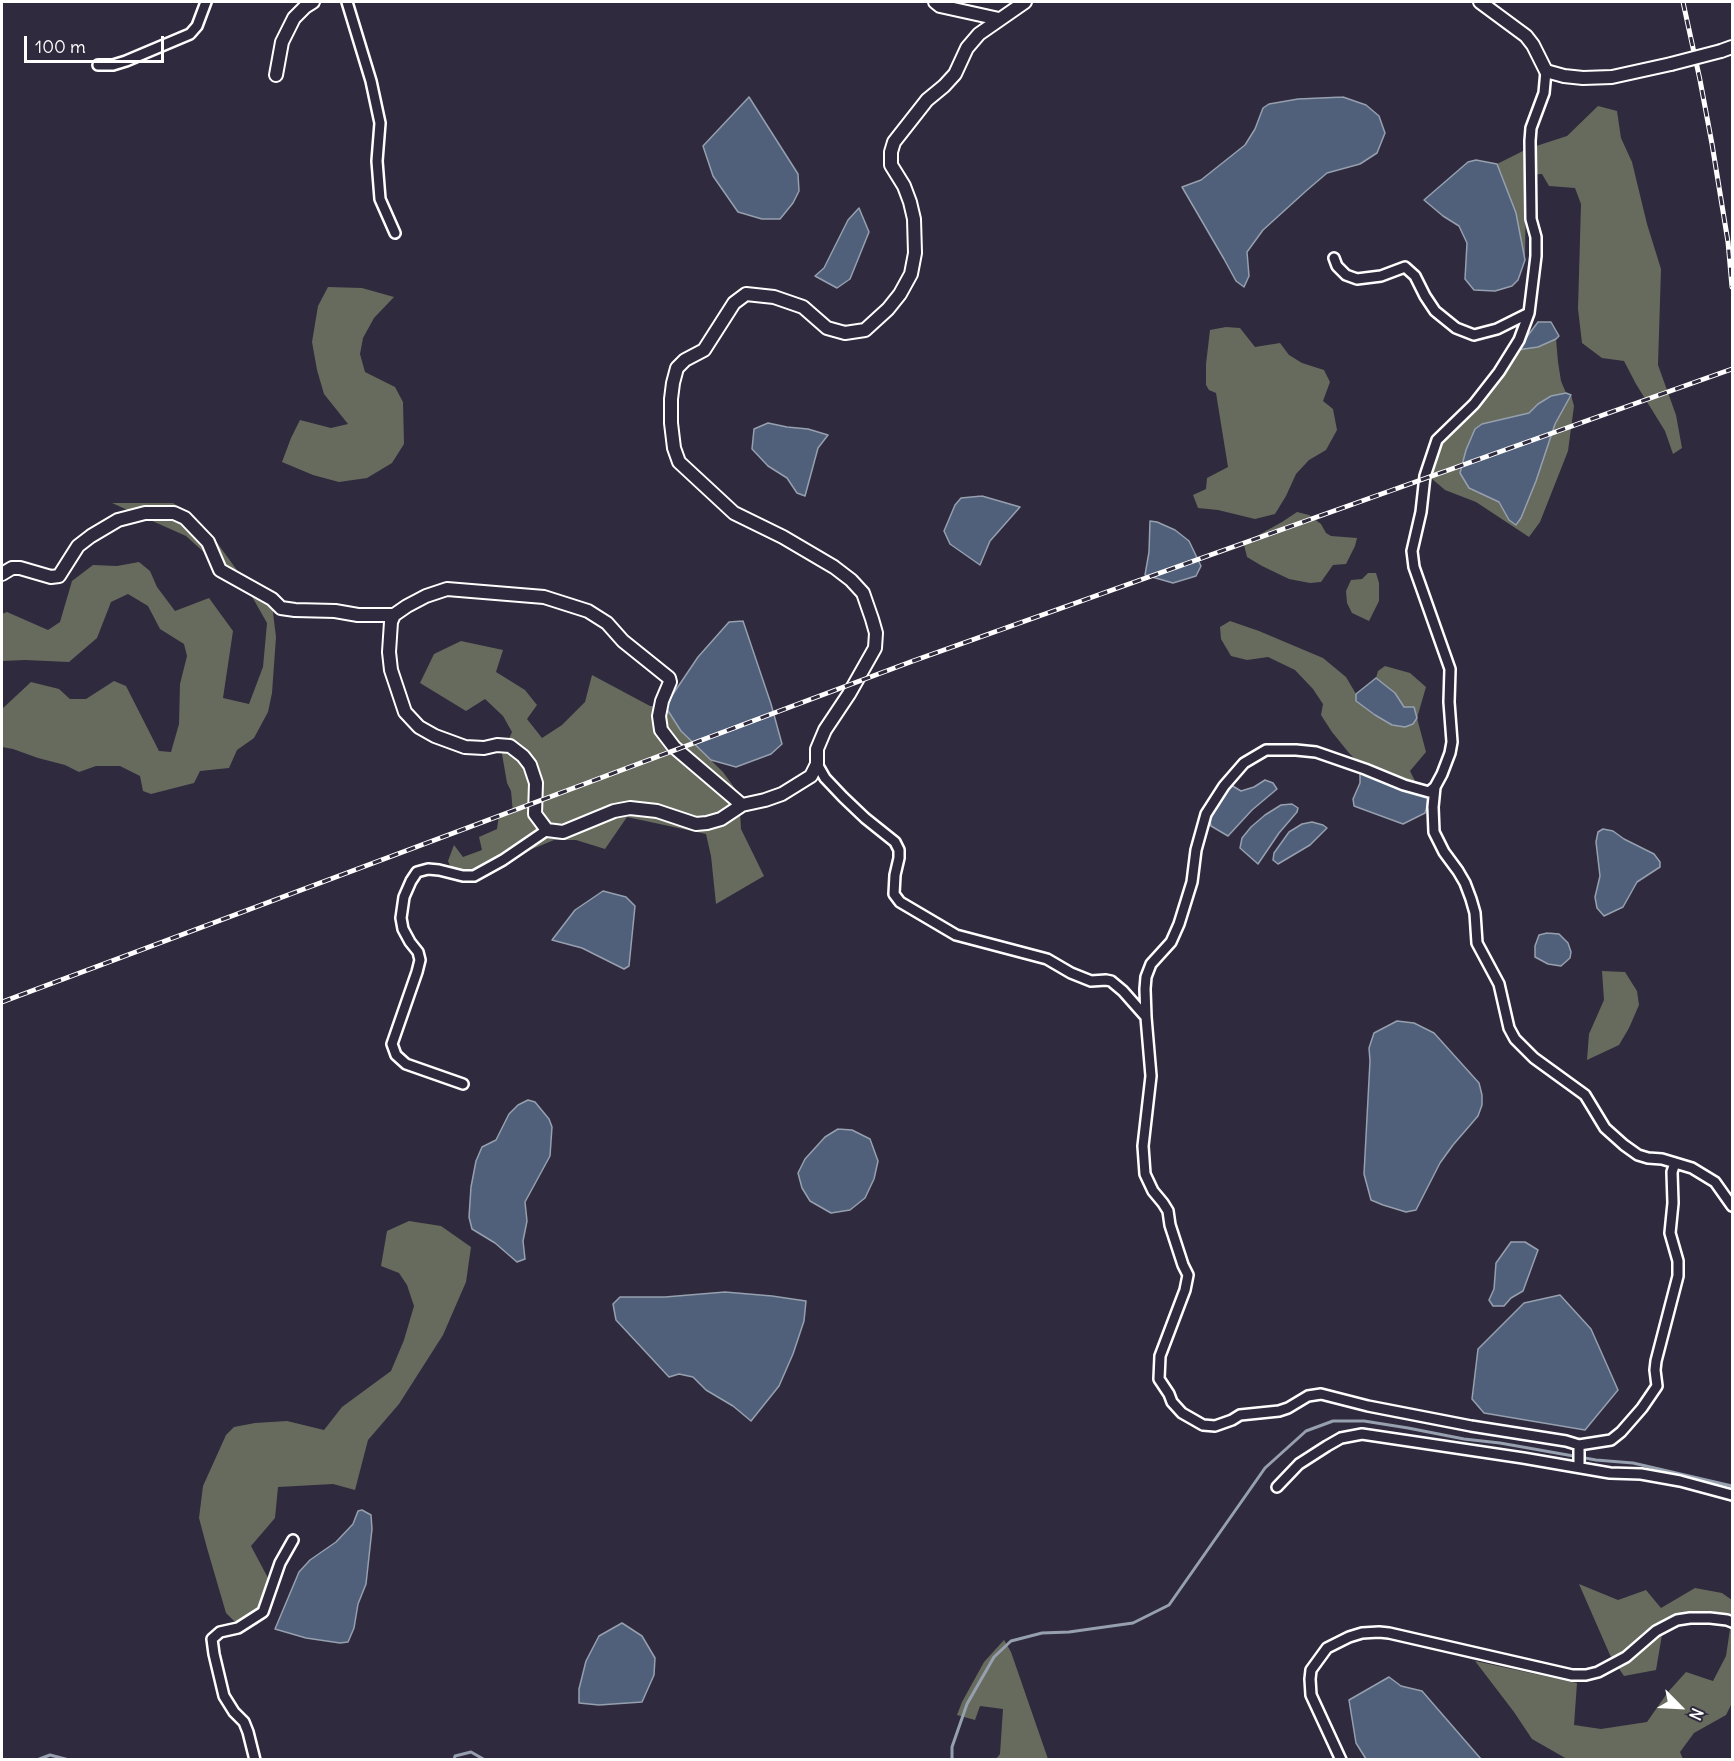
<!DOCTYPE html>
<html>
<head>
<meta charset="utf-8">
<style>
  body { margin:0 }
  #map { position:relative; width:1734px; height:1761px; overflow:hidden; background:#2f2a3d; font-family:Delius,sans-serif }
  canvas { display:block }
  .frame { position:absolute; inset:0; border:3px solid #fff; pointer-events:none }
  .north { position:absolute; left:1650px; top:1677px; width:60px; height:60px; -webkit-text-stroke:4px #2f2a3d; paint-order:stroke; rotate:114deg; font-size:16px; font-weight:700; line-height:24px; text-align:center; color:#fff }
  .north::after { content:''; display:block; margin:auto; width:21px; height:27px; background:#fff; clip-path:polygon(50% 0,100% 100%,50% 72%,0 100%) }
  .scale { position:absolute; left:24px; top:36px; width:140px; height:27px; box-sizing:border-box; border:3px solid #fff; border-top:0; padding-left:8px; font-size:18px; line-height:21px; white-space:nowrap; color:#fff; -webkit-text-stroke:4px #2f2a3d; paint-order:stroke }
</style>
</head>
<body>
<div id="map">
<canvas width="1734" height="1761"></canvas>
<div class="frame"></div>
<div class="north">N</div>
<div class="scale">100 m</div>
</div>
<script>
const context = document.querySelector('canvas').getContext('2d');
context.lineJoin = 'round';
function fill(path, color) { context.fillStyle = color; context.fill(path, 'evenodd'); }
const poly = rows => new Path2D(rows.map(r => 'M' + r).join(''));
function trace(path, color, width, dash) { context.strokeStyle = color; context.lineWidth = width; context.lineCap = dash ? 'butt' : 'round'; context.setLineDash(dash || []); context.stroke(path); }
fill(poly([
  [1598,106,1617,111,1621,138,1632,162,1647,224,1661,269,1658,365,1676,415,1682,448,1673,454,1665,431,1636,384,1624,361,1602,358,1582,343,1578,309,1581,204,1575,188,1549,186,1542,174,1525,175,1526,189,1525,260,1516,213,1497,164,1527,149,1567,136],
  [328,287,362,288,394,297,374,318,363,338,360,354,365,372,395,387,403,402,404,444,392,463,367,478,339,482,313,475,282,462,291,438,300,420,331,428,348,424,324,394,317,370,312,342,318,306],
  [1226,327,1240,328,1255,347,1280,343,1289,355,1302,363,1324,370,1330,382,1323,401,1333,409,1337,430,1326,450,1309,460,1296,474,1286,496,1275,514,1255,519,1218,510,1198,508,1193,495,1206,489,1207,478,1228,467,1216,393,1209,390,1206,385,1206,364,1210,330],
  [1556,339,1558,362,1561,381,1566,393,1550,396,1538,404,1529,413,1482,424,1469,488,1499,502,1509,520,1517,525,1521,518,1555,424,1571,395,1574,406,1568,451,1540,522,1529,537,1476,502,1445,490,1431,478,1432,464,1442,442,1477,407,1517,350,1538,347],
  [112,503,173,503,190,514,210,533,239,573,271,596,276,637,272,693,268,712,254,738,237,750,229,768,200,771,194,783,151,794,143,791,140,776,120,766,96,766,79,772,65,765,38,758,13,749,2,747,2,709,31,682,59,689,70,699,86,699,114,681,126,686,159,751,171,752,179,724,180,684,187,656,184,644,160,629,148,606,128,594,111,602,97,638,69,662,25,660,2,661,2,614,7,612,48,630,60,622,72,581,93,565,117,566,139,562,150,571,157,587,175,611,209,598,233,631,223,698,249,704,263,667,267,623,250,593,237,583,218,574,206,554,186,536],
  [1297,512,1309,515,1321,524,1326,533,1331,536,1357,538,1355,546,1346,564,1333,565,1321,582,1310,583,1289,579,1262,566,1247,557,1244,545,1255,537,1282,522],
  [1368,573,1376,573,1379,583,1379,601,1369,621,1352,613,1347,603,1346,591,1351,580,1362,579],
  [1230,621,1259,631,1323,658,1346,677,1356,694,1357,701,1375,715,1392,725,1405,727,1404,707,1395,693,1376,678,1378,671,1385,666,1410,673,1426,687,1417,718,1426,752,1410,771,1420,791,1365,769,1349,753,1332,732,1321,715,1323,704,1313,689,1295,670,1268,657,1247,660,1231,656,1221,639,1220,627],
  [461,641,503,650,496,672,525,690,537,705,527,719,542,738,562,725,585,702,592,675,650,706,665,706,681,731,723,772,739,794,741,829,764,876,716,904,711,856,706,834,627,817,605,849,576,840,554,840,525,852,487,877,470,883,457,882,448,861,454,845,463,857,482,850,479,837,497,829,499,815,513,813,511,791,507,783,502,754,512,732,503,716,485,699,466,711,420,683,434,654],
  [1602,971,1625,972,1637,991,1639,1005,1629,1028,1619,1045,1587,1060,1589,1034,1604,1000],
  [409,1221,441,1226,471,1247,466,1282,443,1335,399,1404,368,1440,355,1490,333,1484,278,1487,275,1518,251,1546,268,1578,272,1601,258,1624,244,1631,226,1613,207,1548,199,1518,203,1486,226,1435,234,1427,255,1423,287,1421,324,1430,342,1407,391,1371,404,1340,414,1306,407,1285,399,1273,381,1266,387,1231],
  [1579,1584,1618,1600,1646,1590,1661,1608,1695,1588,1722,1593,1732,1600,1732,1615,1693,1613,1664,1623,1656,1670,1624,1676,1610,1655],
  [1732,1616,1732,1703,1726,1715,1694,1733,1680,1752,1683,1759,1567,1759,1532,1739,1514,1712,1475,1661,1577,1683,1574,1725,1601,1729,1647,1722,1668,1692,1686,1672,1713,1681,1726,1656],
  [1004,1640,1011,1652,1048,1759,996,1759,1000,1754,1003,1709,980,1706,975,1720,957,1715,962,1702,984,1662]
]), '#676b5e');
const water = poly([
  [749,97,798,174,799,191,793,203,780,219,762,219,738,212,713,176,703,146,749,97],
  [1343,97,1366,105,1379,116,1385,133,1377,153,1360,164,1327,173,1306,191,1263,230,1247,252,1249,276,1244,287,1236,281,1224,259,1182,187,1201,180,1245,145,1255,129,1263,108,1269,104,1298,99,1343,97],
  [1476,160,1497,164,1516,213,1525,260,1518,280,1512,286,1495,291,1474,290,1465,279,1467,243,1459,226,1443,216,1424,200,1468,162,1476,160],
  [859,208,869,232,850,279,837,288,815,276,824,268,848,220,859,208],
  [1538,322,1551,322,1559,336,1556,339,1538,347,1517,350,1538,322],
  [1566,393,1571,395,1555,424,1536,481,1521,518,1516,525,1509,520,1499,502,1469,488,1460,473,1466,450,1475,429,1482,424,1529,413,1538,404,1551,396,1566,393],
  [768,423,787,427,808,429,828,435,818,448,805,496,797,493,787,478,768,466,752,449,754,429,768,423],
  [982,496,1020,507,990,541,980,565,950,544,944,531,955,505,961,498,982,496],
  [1150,521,1157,522,1175,530,1189,541,1201,566,1196,576,1173,583,1145,575,1149,552,1150,521],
  [743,621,771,704,782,744,771,754,736,767,711,760,681,731,665,706,698,657,729,622,743,621],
  [1376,678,1395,693,1404,707,1414,707,1417,718,1413,724,1405,727,1392,725,1375,715,1356,701,1356,694,1376,678],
  [1360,772,1428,796,1429,800,1425,813,1403,824,1354,806,1353,799,1360,783,1360,772],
  [1265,780,1273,783,1277,789,1252,810,1228,836,1211,826,1209,817,1231,785,1241,791,1254,787,1265,780],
  [1292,804,1298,808,1297,812,1279,833,1258,864,1240,848,1242,838,1251,827,1265,815,1281,805,1292,804],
  [1312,822,1323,825,1327,828,1310,845,1278,864,1273,860,1274,853,1289,832,1302,824,1312,822],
  [1603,829,1613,831,1624,839,1654,854,1660,862,1660,867,1637,882,1623,907,1604,916,1597,908,1595,897,1600,876,1596,842,1598,832,1603,829],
  [603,891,626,897,635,906,629,966,624,969,582,948,552,940,575,910,603,891],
  [1547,933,1559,934,1568,943,1571,952,1570,958,1561,966,1548,964,1535,957,1535,946,1539,935,1547,933],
  [1397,1021,1414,1023,1434,1033,1479,1083,1482,1095,1482,1105,1478,1116,1453,1145,1440,1163,1416,1210,1406,1212,1383,1205,1371,1200,1364,1174,1370,1061,1369,1048,1374,1033,1397,1021],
  [528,1100,535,1102,549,1119,552,1127,550,1156,525,1202,527,1221,523,1241,525,1259,517,1262,495,1243,472,1229,469,1217,471,1187,476,1161,482,1147,496,1140,509,1114,518,1105,528,1100],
  [838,1129,852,1130,870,1139,878,1161,874,1179,865,1198,850,1210,831,1213,810,1201,802,1188,798,1173,805,1159,825,1137,838,1129],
  [1511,1242,1525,1242,1538,1250,1523,1291,1511,1298,1504,1306,1493,1306,1489,1300,1494,1289,1496,1263,1511,1242],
  [725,1292,772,1296,806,1301,804,1321,793,1354,779,1386,751,1421,733,1406,706,1390,693,1377,679,1374,669,1377,616,1320,613,1304,620,1297,665,1297,725,1292],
  [1560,1295,1591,1329,1618,1390,1585,1430,1484,1413,1472,1399,1478,1349,1524,1303,1560,1295],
  [362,1510,371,1515,372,1529,366,1584,358,1604,354,1628,348,1642,340,1643,306,1638,275,1629,299,1572,310,1560,336,1542,353,1524,358,1511,362,1510],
  [622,1623,642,1636,655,1658,654,1675,642,1702,599,1705,579,1703,579,1689,586,1661,599,1636,622,1623],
  [1389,1677,1401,1686,1422,1691,1481,1759,1366,1759,1356,1743,1349,1700,1389,1677]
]);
fill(water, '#50607a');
trace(water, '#96a0af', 1.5);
trace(poly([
  [37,1760,50,1755,69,1760],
  [454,1760,455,1756,471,1752,485,1760],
  [952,1760,952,1747,967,1704,994,1657,1011,1641,1042,1633,1069,1632,1133,1623,1169,1605,1265,1468,1306,1431,1333,1421,1364,1421,1408,1428,1464,1439,1500,1443,1596,1460,1633,1463,1732,1486]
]), '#96a0af', 3);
const street = poly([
  [347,2,371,81,380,123,377,161,380,199,395,233],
  [98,65,113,65,126,61,190,34,197,26,206,2],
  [1334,258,1337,266,1346,275,1357,279,1381,276,1405,267,1415,276,1425,296,1435,311,1456,328,1474,335,1497,329,1529,313],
  [817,764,825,778,843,797,865,818,895,842,899,850,899,858,895,875,894,894,900,902,956,935,1047,959,1071,973,1091,981,1106,980,1111,981,1123,991,1146,1017,1151,1076,1143,1146,1145,1174,1153,1191,1163,1203,1168,1211,1170,1225,1183,1265,1188,1275,1185,1290,1160,1356,1159,1379,1169,1394,1172,1402,1182,1413,1203,1425,1215,1426,1232,1420,1240,1415,1279,1411,1288,1408,1308,1396,1321,1394,1368,1406,1471,1426,1566,1441,1579,1445,1611,1440,1621,1432,1642,1408,1657,1386,1655,1370,1656,1361,1678,1276,1678,1261,1670,1233,1673,1203,1672,1172,1675,1163],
  [1435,787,1433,807,1434,832,1444,852,1458,871,1465,883,1471,899,1475,913,1477,943,1499,984,1509,1028,1515,1039,1534,1058,1585,1095,1605,1128,1624,1145,1638,1155,1648,1158,1662,1159,1692,1168,1715,1182,1732,1206],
  [1146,1017,1145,989,1146,977,1151,964,1171,942,1179,924,1192,882,1196,850,1206,814,1224,786,1244,763,1266,750,1296,750,1316,752,1365,769,1404,785,1429,792,1435,787,1442,774,1450,753,1452,742,1449,702,1450,669,1414,567,1412,551,1421,512,1425,476,1437,440,1474,404,1499,372,1519,340,1529,313,1536,256,1536,237,1531,219,1530,141,1531,128,1544,93,1546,71],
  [463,1084,406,1064,396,1055,392,1044,417,972,420,960,418,952,410,942,403,929,401,918,404,897,411,881,417,872,428,869,439,870,463,876,474,876,503,860,547,830],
  [1579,1467,1579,1445],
  [1277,1487,1299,1464,1327,1446,1341,1438,1362,1434,1523,1458,1610,1473,1641,1474,1680,1481,1732,1495],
  [255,1760,248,1732,244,1722,234,1712,224,1696,214,1654,212,1639,220,1632,238,1628,263,1612,280,1563,293,1540],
  [1341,1760,1311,1695,1310,1679,1311,1670,1327,1648,1349,1637,1362,1633,1379,1632,1389,1633,1572,1675,1586,1675,1598,1672,1626,1657,1656,1631,1677,1620,1690,1618,1710,1618,1727,1620,1732,1622]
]);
const secondary = poly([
  [935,2,940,6,999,19],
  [1480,2,1526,36,1533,45,1546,71,1564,76,1583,78,1612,77,1671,64],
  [1721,51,1732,47],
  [276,75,282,42,294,18,305,7,313,2],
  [2,574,12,568,20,568,51,577,59,576,78,546,91,536,118,520,145,513,174,513,185,518,208,542,220,570,272,599,281,608,295,610,335,611,358,615,394,615],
  [742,805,674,747,661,730,659,716,662,701,670,682,669,678,623,641,607,623,588,611,544,597,447,589,426,596,407,606,394,615,391,622,389,652,391,670,405,712,419,727,435,736,465,747,484,748,497,745,510,746,523,756,530,765,536,783,535,814,547,830,563,832,614,811,630,808,657,811,696,824,707,823,721,819,742,805,765,800,782,794,811,776,817,764,817,749,825,730,849,694,875,648,876,633,872,619,863,593,851,580,834,567,783,537,734,513,679,462,674,448,671,423,671,399,673,383,677,368,685,360,704,350,734,303,746,294,774,297,803,307,827,328,845,333,865,330,888,309,900,294,911,274,915,253,914,219,910,202,904,186,891,165,891,152,894,142,927,100,944,86,955,74,967,48,979,34,1025,2]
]);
trace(street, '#fff', 14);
trace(secondary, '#fff', 16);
trace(street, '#2f2a3d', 9);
trace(secondary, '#2f2a3d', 12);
const rail = poly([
  [1683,2,1700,80,1712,144,1728,242,1732,287],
  [2,1002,913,661,1732,369]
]);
trace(rail, '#fff', 5);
trace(rail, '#2f2a3d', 3, [9]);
const secondaryBridge = poly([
  [1671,64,1721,51]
]);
trace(secondaryBridge, '#fff', 16, []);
trace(secondaryBridge, '#2f2a3d', 12);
</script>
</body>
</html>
